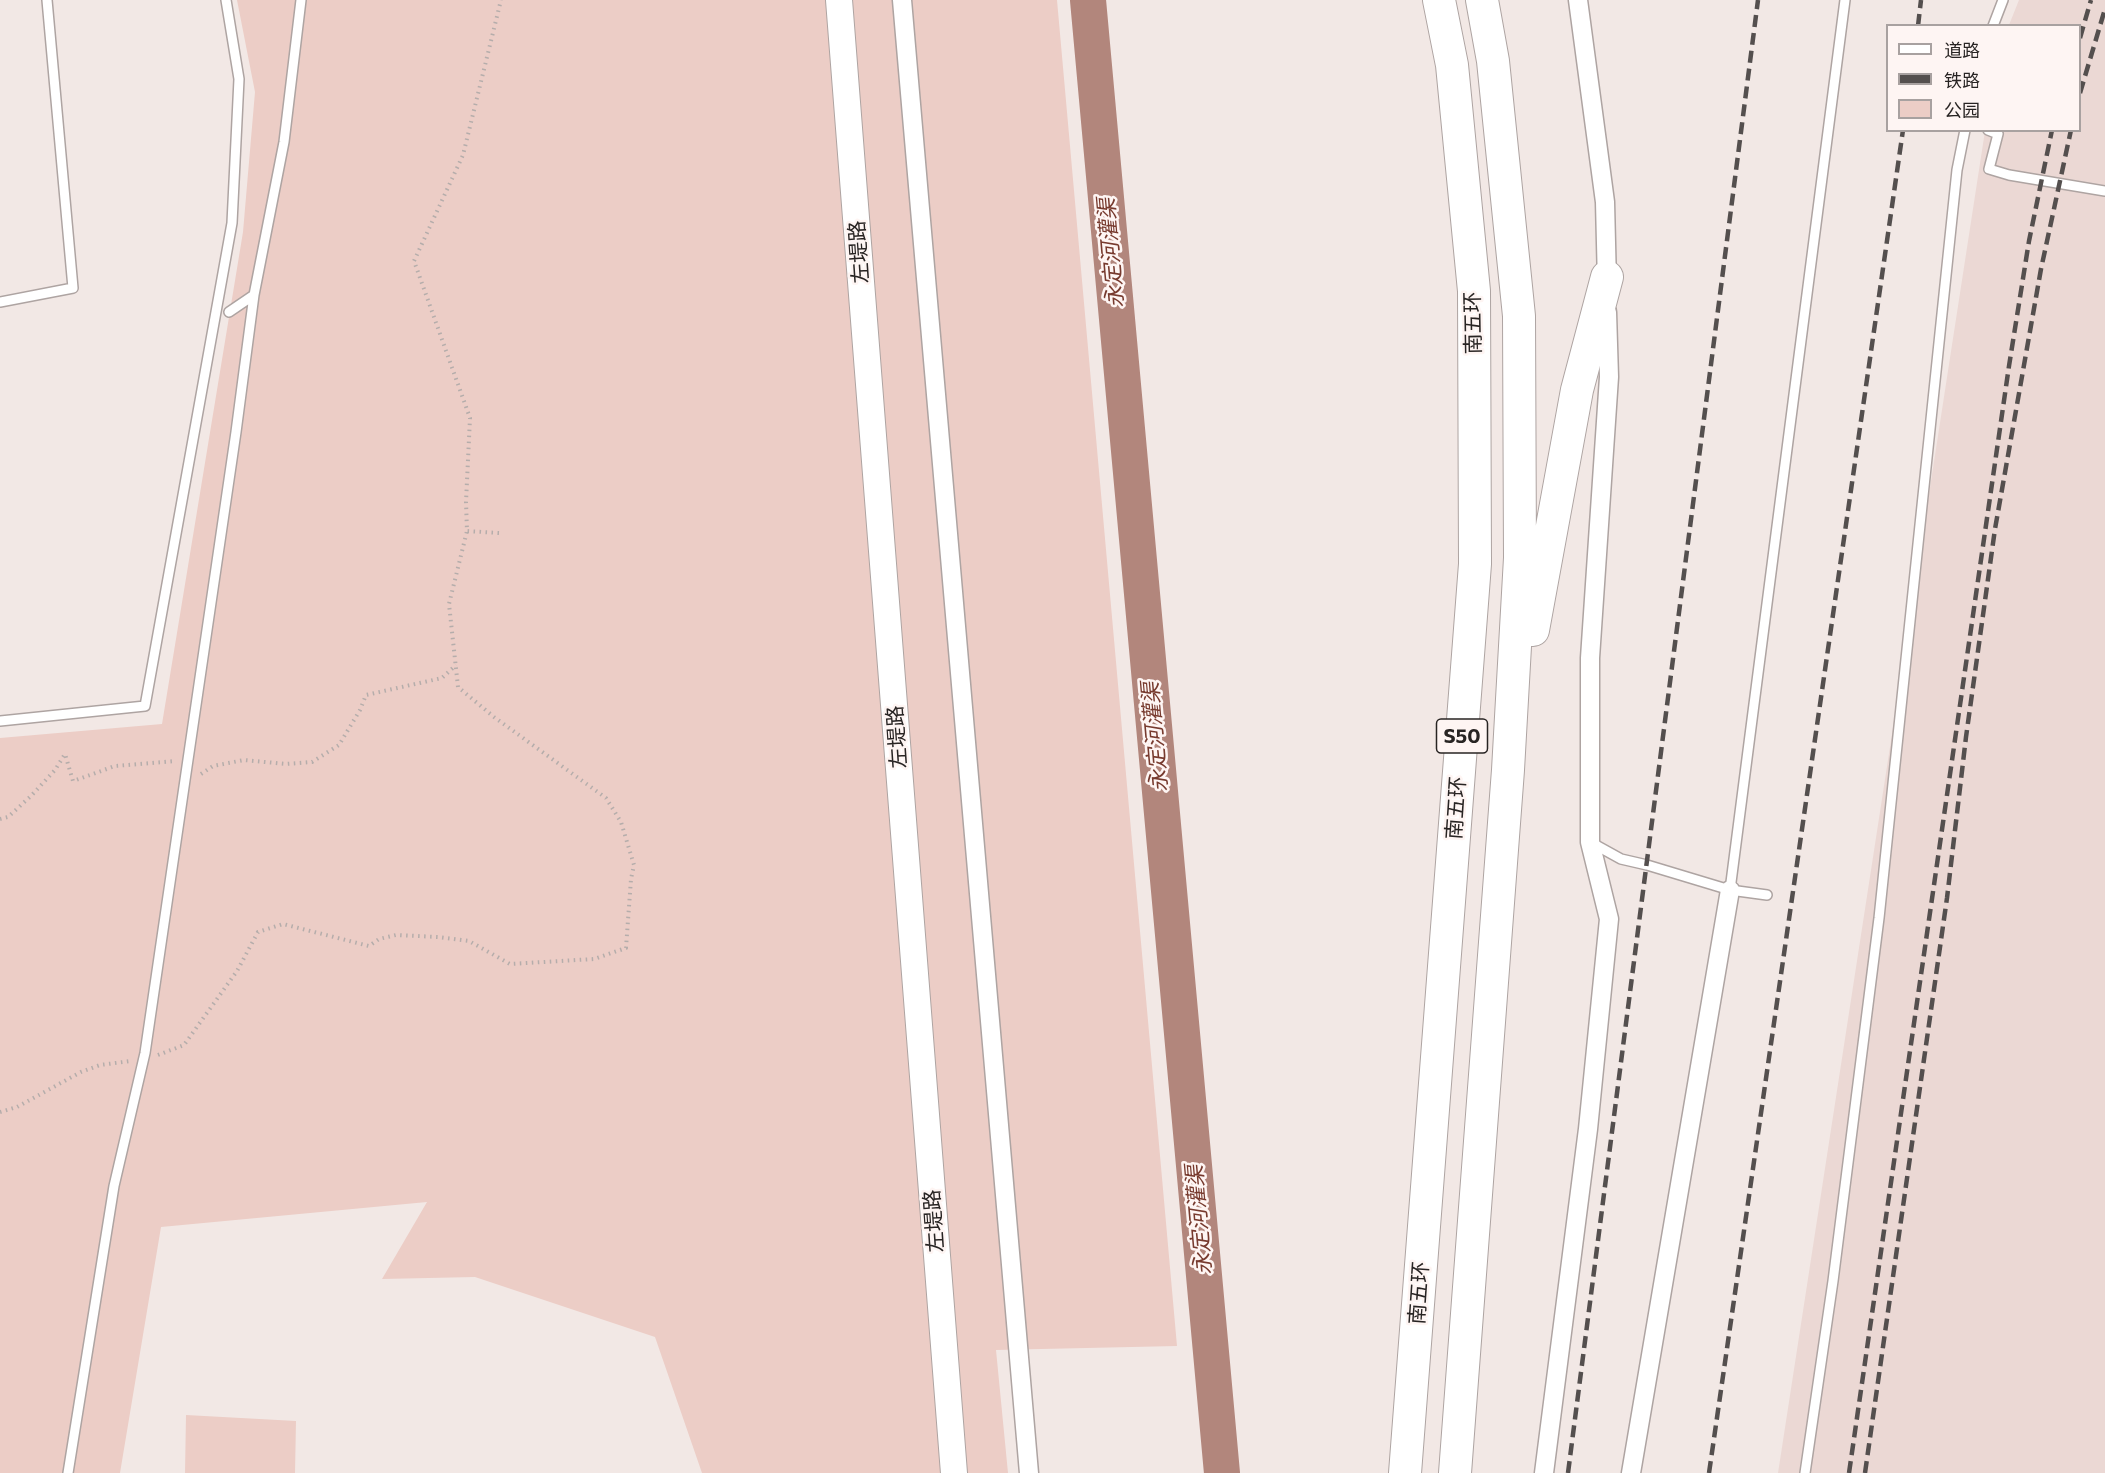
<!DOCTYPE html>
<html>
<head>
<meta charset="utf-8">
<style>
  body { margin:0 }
  #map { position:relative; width:2105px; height:1473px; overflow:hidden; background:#f2e8e5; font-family:Commissioner,"Noto Sans SC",sans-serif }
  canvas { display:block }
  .legend { position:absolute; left:1886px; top:24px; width:195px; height:108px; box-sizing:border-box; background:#fef5f3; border:2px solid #a8a1a0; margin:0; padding:8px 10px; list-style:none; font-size:18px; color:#282423 }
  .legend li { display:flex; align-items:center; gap:12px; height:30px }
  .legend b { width:30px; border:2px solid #a8a1a0 }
</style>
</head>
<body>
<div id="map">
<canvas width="2105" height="1473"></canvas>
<ul class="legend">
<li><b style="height:8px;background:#fff"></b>道路</li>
<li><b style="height:8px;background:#544f4e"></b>铁路</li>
<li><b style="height:16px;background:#eccdc6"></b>公园</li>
</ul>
</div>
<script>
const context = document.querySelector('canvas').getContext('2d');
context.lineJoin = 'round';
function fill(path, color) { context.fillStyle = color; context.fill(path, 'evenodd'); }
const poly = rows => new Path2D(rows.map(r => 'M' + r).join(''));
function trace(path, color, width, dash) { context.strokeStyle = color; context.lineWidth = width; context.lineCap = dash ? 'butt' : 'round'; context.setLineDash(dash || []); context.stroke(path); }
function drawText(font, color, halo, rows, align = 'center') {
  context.font = font + ' Commissioner,"Noto Sans SC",sans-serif'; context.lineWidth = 5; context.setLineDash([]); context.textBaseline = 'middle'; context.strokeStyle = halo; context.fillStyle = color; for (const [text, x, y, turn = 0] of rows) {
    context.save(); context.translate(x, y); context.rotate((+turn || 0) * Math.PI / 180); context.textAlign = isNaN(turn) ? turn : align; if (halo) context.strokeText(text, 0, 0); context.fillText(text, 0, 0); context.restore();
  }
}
fill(poly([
  [2019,0,2105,0,2105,1473,1778,1473,1985,131,2080,130,2080,26,2009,25]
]), '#ebd8d4');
fill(poly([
  [237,0,1057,0,1177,1346,996,1350,1008,1473,702,1473,655,1337,475,1277,382,1279,427,1202,161,1227,120,1473,0,1473,0,738,162,724,243,232,255,92],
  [186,1415,296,1421,295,1473,185,1473]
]), '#eccdc6');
trace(poly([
  [1088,0,1222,1473]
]), '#b2867c', 36);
const lane = poly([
  [1993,26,2003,0],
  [1988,130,1998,134,1989,169,2009,175,2105,191],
  [0,302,73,288,47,0],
  [229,312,254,295,284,142,301,0],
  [0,721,145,706,232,223,239,79,226,0],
  [1592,843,1621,859,1647,865,1730,890,1767,895],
  [1730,890,1845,0],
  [68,1473,114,1186,145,1053,236,432,254,295],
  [1805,1473,1833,1281,1879,918,1957,170,1965,130]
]);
const street = poly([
  [902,0,1029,1473],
  [1578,0,1605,202,1607,284],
  [1544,1473,1588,1129,1609,919,1590,842,1590,658,1609,377,1607,312],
  [1631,1473,1730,890]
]);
const secondary = poly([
  [839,0,954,1473]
]);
const highway = poly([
  [1533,630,1577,390,1607,277],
  [1405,1473,1475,564,1474,291,1452,65,1439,0],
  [1455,1473,1508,770,1520,558,1519,316,1493,61,1482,0]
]);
trace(lane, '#aea4a2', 12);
trace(street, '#aea4a2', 21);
trace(secondary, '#aea4a2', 28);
trace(highway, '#aea4a2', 34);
trace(poly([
  [499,533,467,531,466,502,470,418,414,261,463,155,501,0],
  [201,774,213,766,244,760,286,764,312,762,339,745,360,710,366,695,442,678,456,665],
  [0,819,8,817,31,796,55,770,65,754,73,781,115,766,176,761],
  [158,1055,184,1045,237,971,258,932,283,924,369,946,379,939,396,935,438,937,469,941,510,964,594,959,626,948,631,879,634,865,621,822,606,798,494,717,458,687,449,604,467,531],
  [0,1112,17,1107,81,1072,100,1065,131,1061]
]), '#b5adab', 4, [1.5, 4.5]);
trace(lane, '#fff', 9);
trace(street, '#fff', 18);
trace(secondary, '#fff', 26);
trace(highway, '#fff', 32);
trace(poly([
  [1918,26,1921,0],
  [2080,38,2091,0],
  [2080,93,2105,9],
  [1568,1473,1758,0],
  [1709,1473,1903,130],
  [1849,1473,2009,366,2029,241,2052,130],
  [1865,1473,1947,898,1966,737,1995,529,2041,269,2071,130]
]), '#544f4e', 4.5, [12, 6]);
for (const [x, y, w] of [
  [1462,736,51]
]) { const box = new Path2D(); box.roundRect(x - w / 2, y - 17, w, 34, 4.5); context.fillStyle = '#fef5f3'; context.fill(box); trace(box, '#282423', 1.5); }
drawText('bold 20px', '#282423', null, [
  ["S50",1462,736]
]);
drawText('21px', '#282423', '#fef5f3', [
  ["左堤路",859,252,-94],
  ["南五环",1473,323,-91],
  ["左堤路",897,737,-94],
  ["南五环",1456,808,-86],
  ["左堤路",934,1221,-94],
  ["南五环",1419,1293,-86]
]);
drawText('italic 22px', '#773a2e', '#fef5f3', [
  ["永定河灌渠",1111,253,-95],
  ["永定河灌渠",1155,737,-95],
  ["永定河灌渠",1199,1220,-95]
]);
</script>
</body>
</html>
